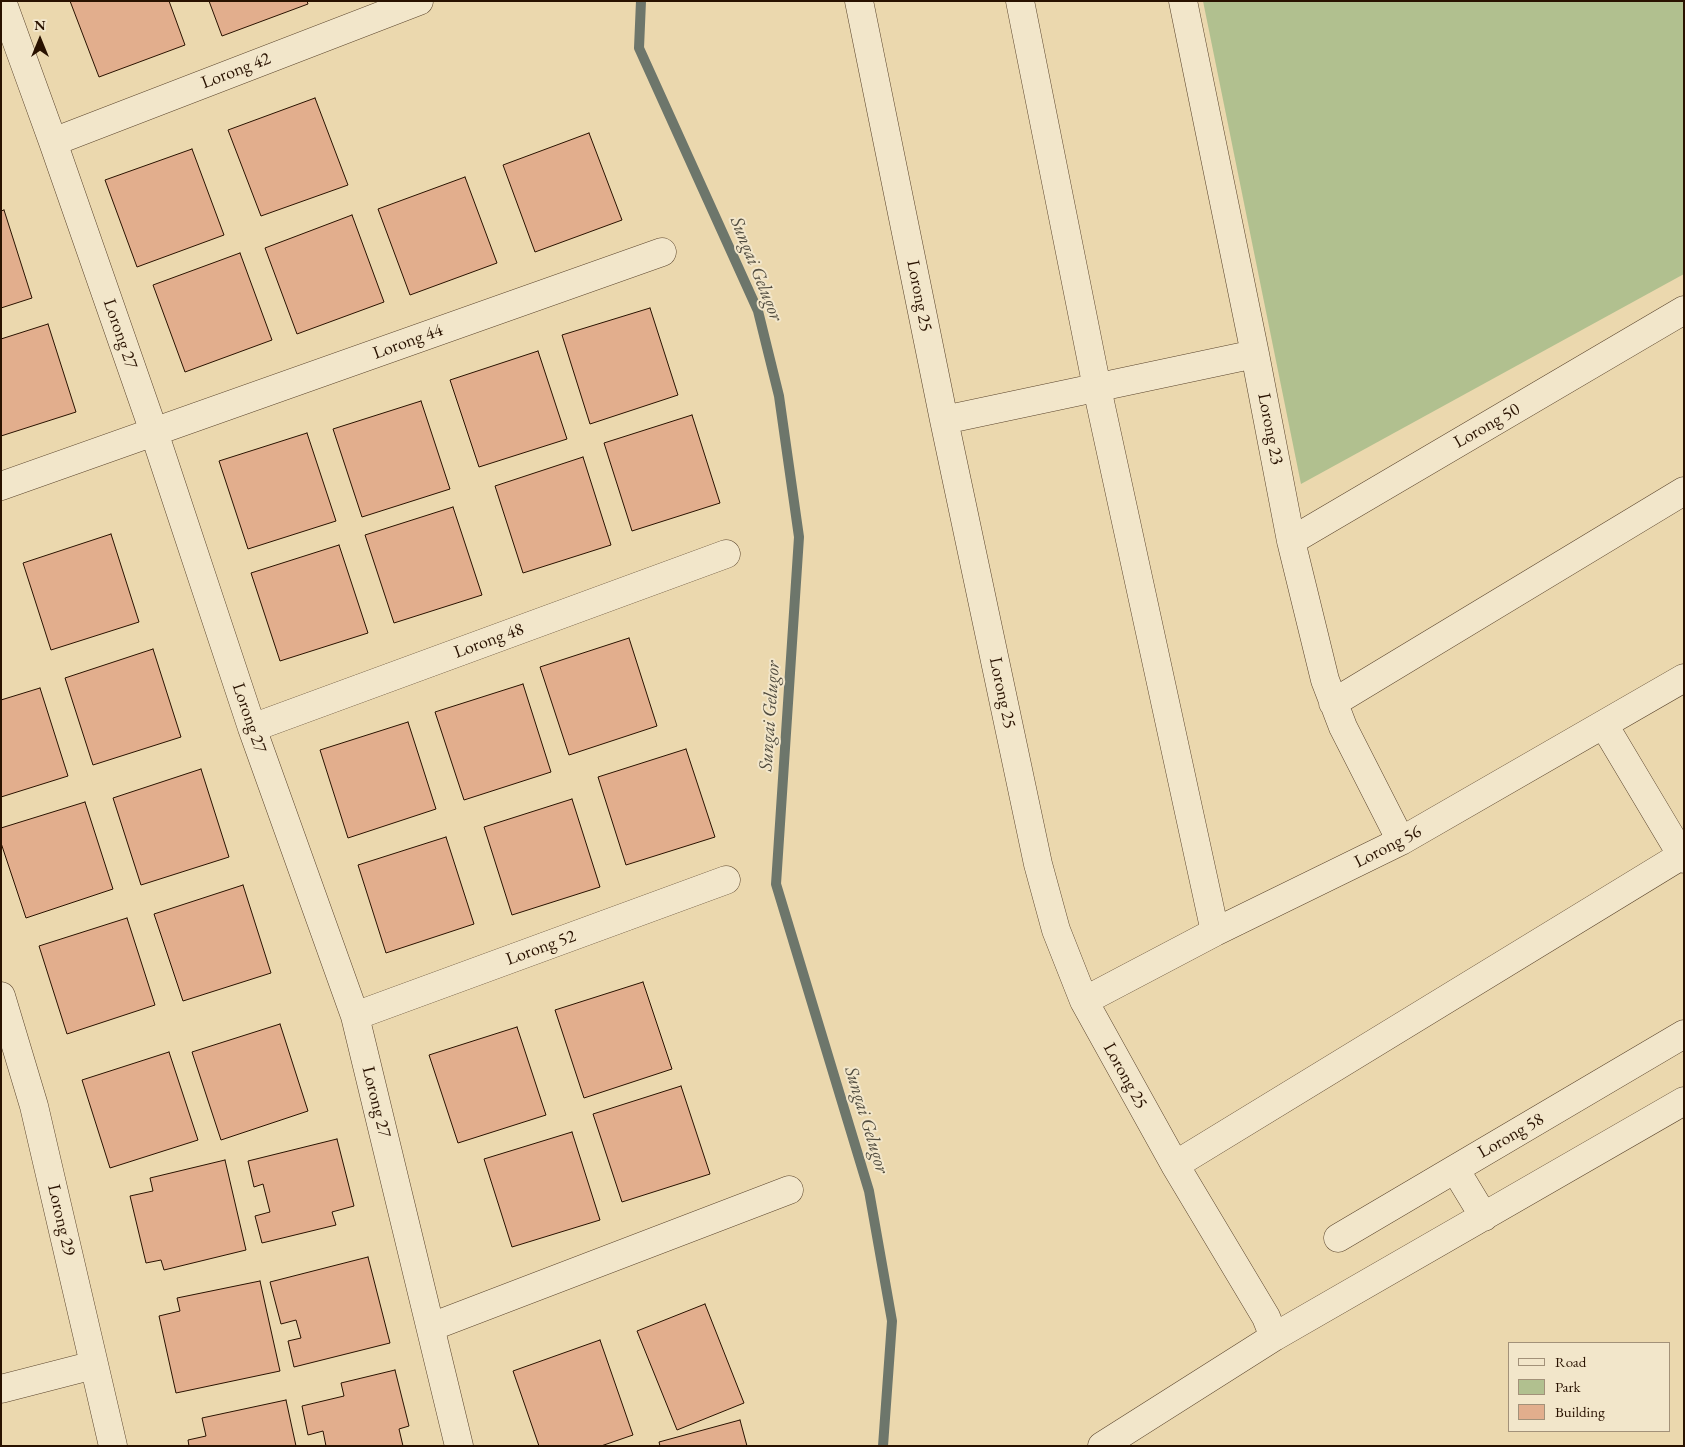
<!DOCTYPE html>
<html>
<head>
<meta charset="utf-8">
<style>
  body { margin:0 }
  #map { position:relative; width:1685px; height:1447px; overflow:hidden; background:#ebd8ae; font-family:"EB Garamond",serif }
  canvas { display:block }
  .frame { position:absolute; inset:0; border:2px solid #291200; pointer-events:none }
  .legend { position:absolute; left:1508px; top:1342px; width:162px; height:90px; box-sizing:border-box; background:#f2e6ca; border:1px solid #a29179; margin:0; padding:6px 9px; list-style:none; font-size:15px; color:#291200 }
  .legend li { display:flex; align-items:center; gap:10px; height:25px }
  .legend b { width:25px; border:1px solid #a29179 }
  .north { position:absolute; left:15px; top:15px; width:50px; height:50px; -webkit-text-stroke:4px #f2e6ca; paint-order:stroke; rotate:0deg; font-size:14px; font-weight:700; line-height:20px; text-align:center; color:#291200 }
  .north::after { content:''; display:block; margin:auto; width:18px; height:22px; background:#291200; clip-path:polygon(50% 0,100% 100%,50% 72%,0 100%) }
</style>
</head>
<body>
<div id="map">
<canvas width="1685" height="1447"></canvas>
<div class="frame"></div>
<ul class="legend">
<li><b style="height:6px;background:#f2e6ca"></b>Road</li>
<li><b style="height:14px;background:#b1c08f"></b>Park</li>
<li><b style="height:14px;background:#e2ae8d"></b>Building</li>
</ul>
<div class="north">N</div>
</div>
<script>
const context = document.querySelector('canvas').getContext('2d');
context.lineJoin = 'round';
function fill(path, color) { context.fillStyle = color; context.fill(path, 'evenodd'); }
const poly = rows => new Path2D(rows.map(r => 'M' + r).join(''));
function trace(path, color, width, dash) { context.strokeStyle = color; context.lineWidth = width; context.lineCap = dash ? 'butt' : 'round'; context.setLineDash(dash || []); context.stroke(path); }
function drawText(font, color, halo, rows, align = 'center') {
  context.font = font + ' "EB Garamond",serif'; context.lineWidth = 4; context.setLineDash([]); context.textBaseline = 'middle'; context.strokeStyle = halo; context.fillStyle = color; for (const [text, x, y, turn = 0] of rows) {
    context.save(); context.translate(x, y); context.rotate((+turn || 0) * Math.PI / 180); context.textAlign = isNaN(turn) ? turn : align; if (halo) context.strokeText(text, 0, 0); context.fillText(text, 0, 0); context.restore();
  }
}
fill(poly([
  [1203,1,1684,1,1684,274,1301,484]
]), '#b1c08f');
trace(poly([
  [641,1,639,48,758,311,779,396,799,537,776,884,869,1191,892,1321,883,1446]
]), '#6d766b', 10);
const building = poly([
  [70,1,169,1,185,45,99,77,70,1],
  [209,1,307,1,308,4,222,36,209,1],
  [315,98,348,185,261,216,228,130,315,98],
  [589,133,622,220,535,252,503,165,589,133],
  [192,149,224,235,137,267,105,180,192,149],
  [465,177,497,263,410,295,378,209,465,177],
  [4,210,32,298,1,308,1,211,4,210],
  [352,215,384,302,297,334,265,248,352,215],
  [240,253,272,340,185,372,153,285,240,253],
  [650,308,678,395,590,424,562,335,650,308],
  [48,324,76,412,1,436,1,339,48,324],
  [538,351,567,439,479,467,450,380,538,351],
  [421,401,450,489,362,517,333,429,421,401],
  [692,415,720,503,632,531,604,443,692,415],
  [307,433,336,521,248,549,219,461,307,433],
  [583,457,611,545,523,573,495,486,583,457],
  [453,507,482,595,394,623,365,535,453,507],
  [111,534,139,622,51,650,23,563,111,534],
  [339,545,368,633,280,661,251,573,339,545],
  [629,638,657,726,569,755,540,667,629,638],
  [153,649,181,737,93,765,65,678,153,649],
  [523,684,551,772,464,800,435,712,523,684],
  [40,688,68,776,1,797,1,700,40,688],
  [408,722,436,809,348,838,320,750,408,722],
  [686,749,715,837,626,865,598,777,686,749],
  [201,769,229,857,141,885,113,798,201,769],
  [572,799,600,887,512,915,484,827,572,799],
  [85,802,113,889,26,918,1,843,1,828,85,802],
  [446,837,474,924,386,953,358,865,446,837],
  [243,885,271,973,183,1001,154,914,243,885],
  [127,918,155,1005,67,1034,39,946,127,918],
  [643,982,672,1069,584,1098,555,1010,643,982],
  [280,1024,308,1111,221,1140,192,1052,280,1024],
  [517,1027,546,1115,458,1143,429,1055,517,1027],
  [169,1052,198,1140,110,1168,82,1080,169,1052],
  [681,1086,710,1174,622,1202,593,1114,681,1086],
  [572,1132,600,1220,512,1247,484,1159,572,1132],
  [337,1139,354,1206,332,1212,336,1225,262,1243,255,1216,270,1212,263,1184,254,1187,248,1161,337,1139],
  [225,1160,246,1250,164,1270,161,1260,146,1263,130,1196,153,1191,150,1178,225,1160],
  [368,1257,390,1343,294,1367,288,1341,301,1338,296,1320,281,1324,270,1282,368,1257],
  [260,1281,280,1371,176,1393,159,1316,180,1311,177,1298,260,1281],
  [705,1304,744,1403,677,1430,637,1331,705,1304],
  [600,1340,633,1435,601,1446,539,1446,513,1371,600,1340],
  [395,1370,409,1426,399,1429,403,1446,326,1446,323,1431,308,1435,302,1406,344,1396,341,1383,395,1370],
  [286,1400,296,1446,189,1446,188,1440,206,1436,202,1418,286,1400],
  [740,1420,747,1446,660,1446,659,1442,740,1420]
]);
fill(building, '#e2ae8d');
trace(building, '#291200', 1);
const minor = poly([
  [2,1,53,142,154,432,252,728,355,1016,459,1446],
  [859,1,944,420,1038,864,1056,930,1084,1001,1175,1165,1266,1317,1274,1337],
  [1020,1,1097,388,1215,932],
  [1183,1,1255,354,1291,541,1325,680,1343,727,1401,841],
  [53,142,419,1],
  [944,420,1255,354],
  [1,486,662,252],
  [1291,541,1684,310],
  [1333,703,1684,491],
  [1604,725,1684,859],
  [252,728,726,554],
  [1,996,34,1106,113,1446],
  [1084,1001,1215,932,1401,841,1684,678],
  [355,1016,726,880],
  [1175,1165,1684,854],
  [1455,1169,1484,1217],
  [1338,1238,1684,1034],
  [431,1327,789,1190],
  [1,1389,94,1365],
  [1102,1446,1274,1337,1684,1101]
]);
trace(minor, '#5a442c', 29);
trace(minor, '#f2e6ca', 28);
drawText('18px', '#291200', '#f2e6ca', [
  ["Lorong 42",236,71,-21],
  ["Lorong 25",919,296,79],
  ["Lorong 27",120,334,71],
  ["Lorong 44",408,342,-20],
  ["Lorong 50",1487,426,-30],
  ["Lorong 23",1270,429,79],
  ["Lorong 48",489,641,-20],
  ["Lorong 25",1002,693,78],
  ["Lorong 27",249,718,71],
  ["Lorong 56",1388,847,-27],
  ["Lorong 52",541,948,-20],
  ["Lorong 25",1125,1076,61],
  ["Lorong 27",376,1102,76],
  ["Lorong 58",1511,1136,-30],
  ["Lorong 29",61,1220,77]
]);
drawText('italic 19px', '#514c3f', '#f2e6ca', [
  ["Sungai Gelugor",756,269,68],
  ["Sungai Gelugor",770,716,-86],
  ["Sungai Gelugor",866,1120,73]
]);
</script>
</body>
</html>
